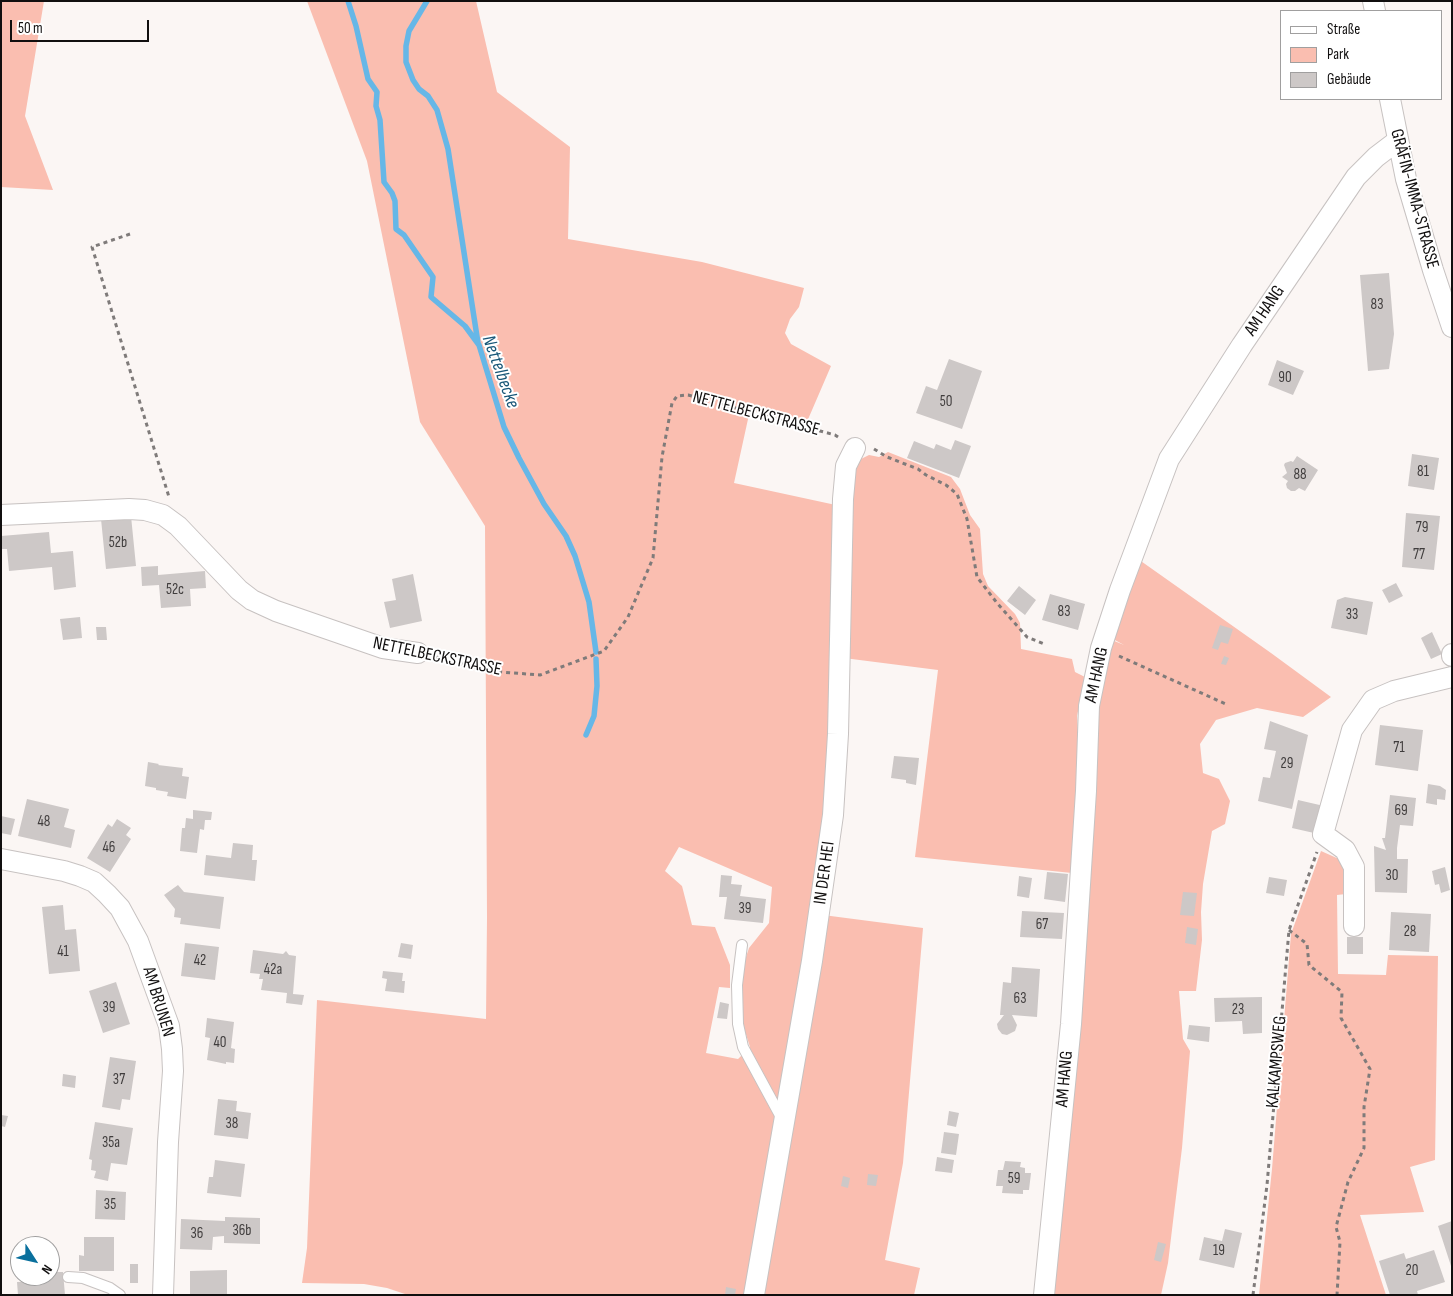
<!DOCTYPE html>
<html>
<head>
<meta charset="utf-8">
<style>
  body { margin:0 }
  #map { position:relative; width:1453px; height:1296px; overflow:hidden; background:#fbf6f4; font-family:"Sofia Sans Condensed",sans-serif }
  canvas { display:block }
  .frame { position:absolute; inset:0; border:2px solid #110f0f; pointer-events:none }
  .legend { position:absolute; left:1280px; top:10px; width:162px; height:90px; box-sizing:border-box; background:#fff; border:1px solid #a09f9f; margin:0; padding:6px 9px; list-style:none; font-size:15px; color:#110f0f }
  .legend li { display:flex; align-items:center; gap:10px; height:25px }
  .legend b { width:25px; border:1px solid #a09f9f }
  .north { position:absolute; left:10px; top:1236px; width:50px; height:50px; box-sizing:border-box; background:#fff; border:1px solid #a09f9f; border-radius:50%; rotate:125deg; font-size:14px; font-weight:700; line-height:20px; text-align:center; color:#110f0f }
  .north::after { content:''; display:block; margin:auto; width:18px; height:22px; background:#0a709d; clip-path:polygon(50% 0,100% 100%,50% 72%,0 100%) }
  .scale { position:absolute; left:10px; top:20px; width:139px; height:22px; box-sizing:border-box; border:2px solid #110f0f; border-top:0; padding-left:6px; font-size:15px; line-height:18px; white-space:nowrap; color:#110f0f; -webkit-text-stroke:4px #fff; paint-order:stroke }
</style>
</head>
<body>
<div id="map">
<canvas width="1453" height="1296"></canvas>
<div class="frame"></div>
<ul class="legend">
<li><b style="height:6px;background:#fff"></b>Straße</li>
<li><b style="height:14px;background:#fabeb0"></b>Park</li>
<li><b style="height:14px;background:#cdc8c7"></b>Gebäude</li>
</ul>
<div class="north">N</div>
<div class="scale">50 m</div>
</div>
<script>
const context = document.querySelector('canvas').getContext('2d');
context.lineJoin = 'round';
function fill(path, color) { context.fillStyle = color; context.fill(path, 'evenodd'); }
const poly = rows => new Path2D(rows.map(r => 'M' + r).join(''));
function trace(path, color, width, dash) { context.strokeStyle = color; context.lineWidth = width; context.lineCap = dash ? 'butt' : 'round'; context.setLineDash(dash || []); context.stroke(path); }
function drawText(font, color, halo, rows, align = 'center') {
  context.font = font + ' "Sofia Sans Condensed",sans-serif'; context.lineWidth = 4; context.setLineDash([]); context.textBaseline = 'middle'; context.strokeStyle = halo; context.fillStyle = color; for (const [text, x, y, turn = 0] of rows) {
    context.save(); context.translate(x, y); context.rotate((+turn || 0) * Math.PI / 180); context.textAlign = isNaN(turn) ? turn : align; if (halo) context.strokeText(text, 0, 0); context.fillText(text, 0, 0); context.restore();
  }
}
fill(poly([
  [1,1,44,1,25,116,53,190,1,187],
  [307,1,476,1,497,92,570,147,568,239,702,262,804,288,799,307,790,319,785,333,791,344,831,366,806,424,750,410,734,483,845,507,852,468,861,459,869,455,879,457,888,452,951,477,960,489,970,515,980,529,983,574,988,586,1015,614,1020,623,1021,649,1072,659,1075,672,1085,677,1077,716,1080,774,1072,873,915,857,938,670,836,657,828,821,749,1295,408,1295,387,1288,364,1284,302,1283,307,1248,317,1000,486,1019,487,918,485,526,420,422,367,161],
  [679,847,772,887,769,923,749,948,743,966,741,987,743,1025,750,1047,738,1059,706,1053,719,987,730,988,730,965,715,927,692,925,682,886,665,871],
  [1138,559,1271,653,1331,697,1303,717,1257,708,1216,720,1200,744,1203,773,1219,779,1230,801,1225,824,1212,831,1203,884,1201,912,1202,940,1196,991,1179,991,1183,1039,1190,1051,1182,1148,1174,1213,1168,1263,1161,1295,1051,1295,1098,707,1112,640,1124,645,1113,639],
  [1321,851,1339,859,1346,870,1346,894,1337,895,1338,974,1386,975,1388,955,1438,956,1435,1160,1410,1167,1424,1212,1360,1215,1386,1295,1259,1295,1272,1169,1291,934],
  [823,915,923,928,903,1163,885,1260,920,1268,914,1295,761,1295]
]), '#fabeb0');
trace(poly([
  [348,1,356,26,368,79,377,92,376,106,380,120,384,182,392,193,395,201,396,229,404,235,433,277,431,297,465,326,479,345,504,427,519,458,544,504,566,536,575,556,589,602,596,652],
  [427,1,409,31,406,46,406,62,413,80,419,89,428,96,437,110,448,149,478,343],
  [586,735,594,716,597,686,596,659]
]), '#66b7e7', 5.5);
fill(poly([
  [1389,273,1394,334,1389,369,1368,371,1360,275],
  [949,359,982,371,962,429,916,413,926,386,937,390],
  [1277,360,1304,371,1293,395,1268,385],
  [955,440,971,446,959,478,907,458,914,441,934,449,936,444,951,450],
  [1412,454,1439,458,1434,490,1408,486],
  [1297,456,1318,470,1305,491,1299,488,1295,491,1291,491,1287,488,1286,484,1288,481,1282,477,1287,473,1284,465,1285,463,1291,461,1293,462],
  [1406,513,1440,516,1434,570,1402,567],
  [131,516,136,566,106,569,101,519],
  [49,532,51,553,73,551,76,587,54,590,52,567,9,571,7,549,1,549,1,536],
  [158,566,158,575,205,571,206,588,190,589,191,606,161,608,159,585,142,586,141,567],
  [413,574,422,621,390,628,384,602,396,600,392,579],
  [1396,583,1403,596,1389,603,1382,590],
  [1019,586,1036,600,1025,615,1007,601],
  [1050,594,1085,604,1078,630,1042,620],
  [1345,597,1373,602,1367,635,1331,628,1337,600],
  [80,617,82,638,63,640,60,619],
  [1220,625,1233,629,1228,644,1221,642,1218,650,1212,648],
  [96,627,106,627,107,640,97,640],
  [1432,632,1442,654,1431,659,1421,638],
  [1224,656,1229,658,1226,665,1221,664],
  [1270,721,1308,735,1292,809,1258,801,1263,777,1270,778,1276,751,1264,749],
  [1380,725,1423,730,1418,771,1375,765],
  [894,756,919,758,916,785,906,783,906,780,891,778],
  [148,762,159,764,158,765,183,768,182,776,189,777,186,799,167,796,168,792,156,790,156,788,145,786],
  [1428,784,1440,786,1446,790,1445,800,1437,799,1437,805,1426,803],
  [1390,795,1416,798,1413,826,1400,825,1397,848,1397,859,1408,859,1407,893,1375,892,1374,846,1386,850,1382,838,1385,838],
  [27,799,69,809,64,827,75,830,71,848,18,836],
  [1298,800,1324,806,1314,833,1292,828],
  [193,810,212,812,211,820,205,820,204,830,200,829,197,853,180,851,182,828,185,828,186,818,193,819],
  [1,816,15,819,11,835,1,833],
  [117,819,131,828,126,835,131,839,110,872,87,858,108,824,112,827],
  [233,843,253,845,252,860,257,860,255,881,204,875,206,855,231,858],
  [1445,867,1450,890,1441,893,1439,884,1435,885,1432,871],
  [1047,872,1068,874,1065,902,1044,899],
  [721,875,732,876,731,884,742,885,740,896,766,899,763,923,724,919,727,897,719,897],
  [1019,876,1032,878,1029,898,1017,896],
  [1269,877,1287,880,1284,896,1266,893],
  [178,885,184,892,224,897,220,929,180,924,181,918,174,917,175,909,164,895],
  [1183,892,1197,893,1194,916,1180,915],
  [63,905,65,930,76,929,80,971,49,974,42,907],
  [1022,911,1064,913,1062,939,1020,937],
  [1391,912,1431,914,1429,952,1389,950],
  [1187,927,1198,929,1196,945,1185,943],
  [1347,937,1363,937,1363,954,1347,954],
  [185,943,219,947,215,980,181,976],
  [401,943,413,945,411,959,398,957],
  [253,950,283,954,286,951,289,955,296,956,293,994,304,995,302,1005,286,1003,287,993,261,990,263,979,259,979,260,974,250,973],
  [1012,967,1040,969,1037,1017,1012,1015,1017,1025,1015,1031,1007,1035,1002,1034,998,1029,997,1024,1004,1015,1000,1015,1003,982,1011,983],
  [383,971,403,973,402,981,405,981,404,993,385,991,387,979,382,978],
  [116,982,130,1024,103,1033,89,991],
  [1262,997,1262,1033,1243,1034,1242,1021,1215,1022,1214,998],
  [720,1002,729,1004,727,1019,717,1018],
  [207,1018,234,1022,231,1048,235,1049,234,1063,226,1062,226,1064,207,1060,210,1038,205,1037],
  [1189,1025,1210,1027,1209,1042,1187,1039],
  [110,1057,136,1061,130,1100,122,1099,120,1110,102,1107],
  [63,1074,76,1076,75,1088,62,1086],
  [218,1099,237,1101,236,1111,251,1113,248,1139,214,1135],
  [949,1111,959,1113,956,1127,947,1125],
  [1,1115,8,1116,5,1127,1,1126],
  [95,1122,133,1128,127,1165,111,1163,108,1181,94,1178,96,1171,91,1170,92,1160,89,1159],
  [944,1132,959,1134,956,1155,941,1153],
  [937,1157,954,1160,952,1173,935,1171],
  [215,1160,245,1164,241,1197,207,1193,209,1177,213,1177],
  [1005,1161,1021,1162,1020,1167,1025,1168,1025,1173,1031,1173,1029,1190,1023,1190,1023,1194,1002,1193,1003,1186,996,1186,998,1170,1003,1170],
  [868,1174,878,1175,876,1186,867,1185],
  [843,1176,850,1178,848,1188,841,1186],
  [96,1190,126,1192,125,1220,95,1219],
  [225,1217,260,1218,260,1244,224,1243,224,1236,213,1237,212,1250,180,1249,181,1219,225,1221],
  [1452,1221,1452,1266,1451,1266,1438,1226],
  [1225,1229,1242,1233,1234,1268,1199,1260,1204,1237,1222,1241],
  [84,1237,114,1237,114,1271,79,1271,79,1255,84,1256],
  [1158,1242,1166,1244,1161,1262,1154,1260],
  [1434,1250,1445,1282,1417,1291,1418,1295,1390,1295,1379,1261,1404,1253,1406,1259],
  [130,1264,138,1264,138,1283,130,1283],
  [227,1270,227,1295,190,1295,190,1271],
  [50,1272,63,1272,65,1295,18,1295,17,1282,46,1281,46,1276,50,1276],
  [726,1287,736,1289,735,1295,725,1295]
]), '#cdc8c7');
const lane = poly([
  [742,945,737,985,738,1024,743,1047,782,1119],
  [68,1277,83,1278,110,1288,120,1295]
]);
const street = poly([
  [1373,1,1375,11],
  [1390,99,1406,179,1433,270,1452,327],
  [1,515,129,509,145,510,163,515,178,526,239,590,252,600,276,611,383,648,418,653],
  [1452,654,1452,656],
  [1,859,64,871,80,876,94,882,107,894,120,908,138,941,169,1026,172,1049,173,1071,168,1142,163,1295],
  [1354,926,1354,867,1345,850,1323,834,1352,730,1373,700,1394,691,1452,677],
  [754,1295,812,961,833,815,838,734,843,499,846,466,855,448],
  [1044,1295,1071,1024,1086,791,1089,706,1101,648,1120,590,1169,459,1242,345,1356,177,1376,157,1397,141]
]);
trace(lane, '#c7c2c1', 12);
trace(street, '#c7c2c1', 22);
trace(poly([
  [130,234,92,247,169,497],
  [874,449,887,457,918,469,926,475,946,485,957,494,967,519,977,577,997,603,1027,637,1044,644],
  [1119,656,1228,705],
  [436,657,488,671,540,675,604,651,628,617,653,558,662,457,672,403,677,396,688,395,835,435,841,439],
  [1289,930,1307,944,1309,965,1342,992,1341,1018,1370,1069,1364,1107,1364,1148,1348,1182,1336,1227,1340,1242,1337,1295],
  [1253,1295,1267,1185,1289,930,1317,852]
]), '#7f7b7a', 3, [4, 4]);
trace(lane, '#fff', 10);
trace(street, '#fff', 20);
drawText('15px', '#403d3d', null, [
  ["83",1377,305],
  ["90",1285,378],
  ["50",946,402],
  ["81",1423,472],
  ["88",1300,475],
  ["79",1422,528],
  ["52b",118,543],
  ["77",1419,555],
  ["52c",175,590],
  ["83",1064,612],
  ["33",1352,615],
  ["71",1399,748],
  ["29",1287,764],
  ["69",1401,811],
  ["48",44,822],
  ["46",109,848],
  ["30",1392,876],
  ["39",745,909],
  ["67",1042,925],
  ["28",1410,932],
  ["41",63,952],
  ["42",200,961],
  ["42a",273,970],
  ["63",1020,999],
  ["39",109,1008],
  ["23",1238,1010],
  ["40",220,1043],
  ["37",119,1080],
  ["38",232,1124],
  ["35a",111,1143],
  ["59",1014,1179],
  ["35",110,1205],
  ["36b",242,1231],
  ["36",197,1234],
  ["19",1219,1251],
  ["20",1412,1271]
]);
drawText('18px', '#110f0f', '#fff', [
  ["GRÄFIN-IMMA-STRASSE",1414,199,75],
  ["AM HANG",1265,311,-56],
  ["NETTELBECKSTRASSE",756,414,15],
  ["NETTELBECKSTRASSE",437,657,12],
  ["AM HANG",1097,675,-78],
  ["IN DER HEI",825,873,-82],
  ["AM BRUNEN",158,1002,73],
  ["KALKAMPSWEG",1277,1062,-85],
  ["AM HANG",1065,1079,-85]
]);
drawText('italic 19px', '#195778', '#fff', [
  ["Nettelbecke",500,372,70]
]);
</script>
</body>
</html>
